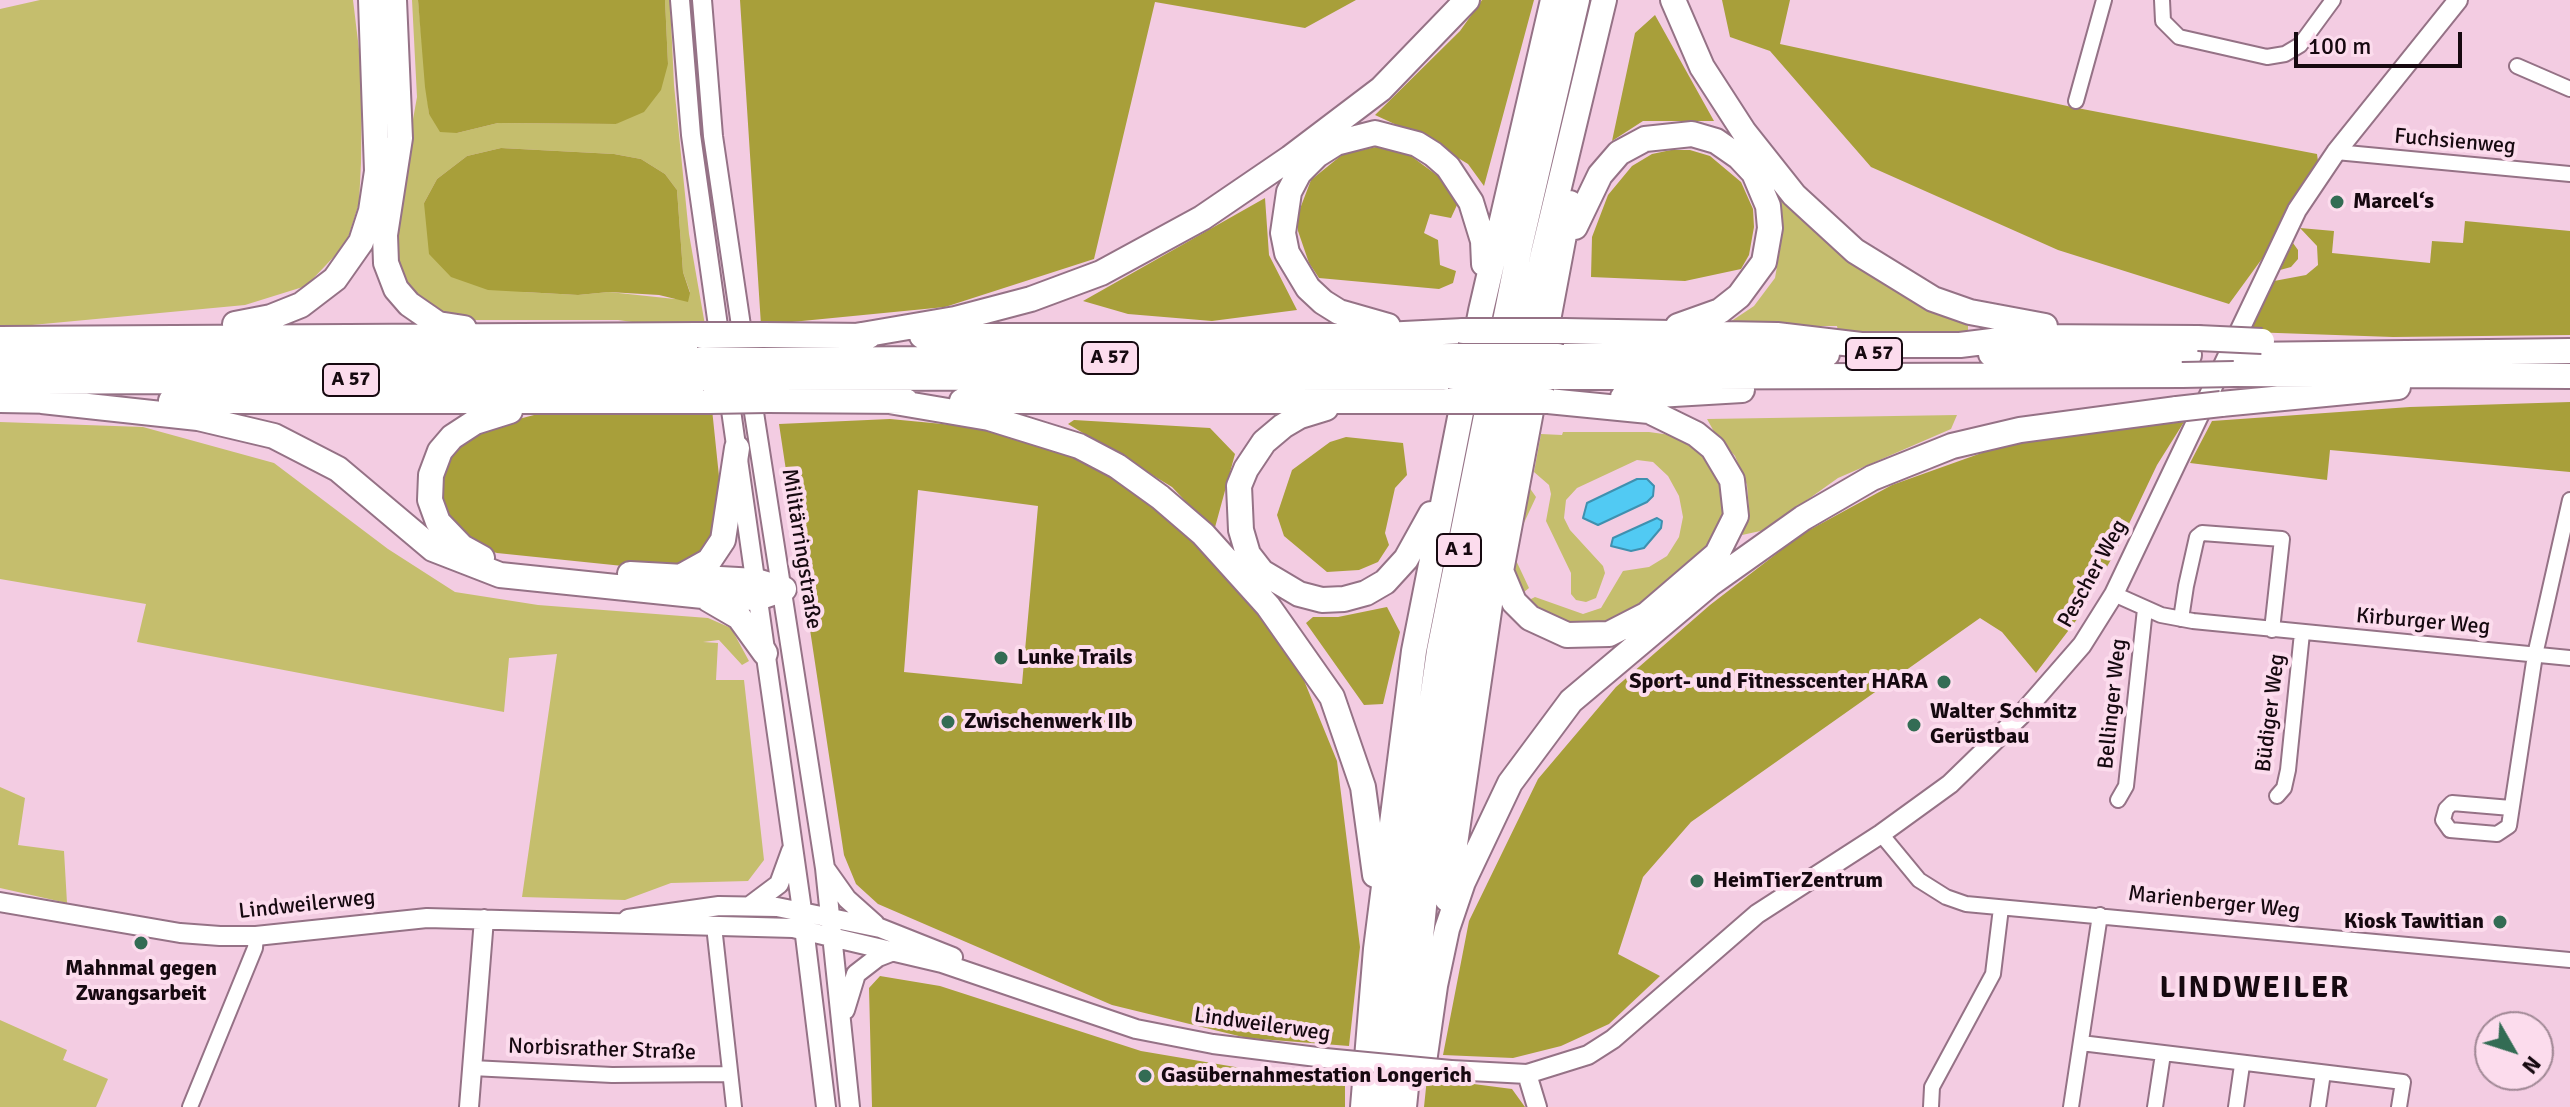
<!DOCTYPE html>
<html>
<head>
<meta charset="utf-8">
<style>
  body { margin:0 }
  #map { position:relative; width:2570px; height:1107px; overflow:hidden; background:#f3cce2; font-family:Signika,sans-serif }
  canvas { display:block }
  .north { position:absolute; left:2474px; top:1011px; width:80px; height:80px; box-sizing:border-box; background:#fcdced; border:2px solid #a08895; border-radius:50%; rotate:129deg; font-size:22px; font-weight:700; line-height:32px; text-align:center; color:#160910 }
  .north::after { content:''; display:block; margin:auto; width:28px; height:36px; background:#336c54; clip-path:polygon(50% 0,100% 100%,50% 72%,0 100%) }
  .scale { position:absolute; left:2294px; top:32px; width:168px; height:36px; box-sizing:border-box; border:4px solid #160910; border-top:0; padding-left:10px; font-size:24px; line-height:28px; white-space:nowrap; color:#160910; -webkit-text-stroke:6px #fcdced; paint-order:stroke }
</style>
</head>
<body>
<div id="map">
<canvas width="2570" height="1107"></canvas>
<div class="north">N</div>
<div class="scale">100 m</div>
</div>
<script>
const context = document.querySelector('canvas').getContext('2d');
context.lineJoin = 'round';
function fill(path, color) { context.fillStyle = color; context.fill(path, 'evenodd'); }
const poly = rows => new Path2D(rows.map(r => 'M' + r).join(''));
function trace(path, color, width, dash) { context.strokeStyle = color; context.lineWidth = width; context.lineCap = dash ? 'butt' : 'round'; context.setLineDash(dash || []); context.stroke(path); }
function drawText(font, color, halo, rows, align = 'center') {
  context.font = font + ' Signika,sans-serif'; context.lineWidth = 8; context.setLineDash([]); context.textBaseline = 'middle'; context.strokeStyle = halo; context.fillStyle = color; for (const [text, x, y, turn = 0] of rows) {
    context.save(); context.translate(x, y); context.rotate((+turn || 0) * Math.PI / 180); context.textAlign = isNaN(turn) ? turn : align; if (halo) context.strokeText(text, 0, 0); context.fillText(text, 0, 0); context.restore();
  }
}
fill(poly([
  [40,0,353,0,362,74,361,163,359,203,346,244,306,286,245,305,0,328,0,9],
  [412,0,418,0,429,114,457,133,498,123,616,124,668,64,665,0,670,0,674,85,689,234,705,325,653,325,618,320,467,320,427,306,406,286,396,254,400,192,417,97],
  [501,148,614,154,641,159,665,174,677,190,683,272,690,292,675,299,609,292,578,295,524,292,424,203,437,179,467,156],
  [1760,169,1794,205,1995,327,1968,326,1968,339,1839,337,1837,326,1732,326,1730,322,1754,306,1775,278,1781,243,1776,201],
  [1957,415,1951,429,1838,478,1765,530,1742,535,1749,510,1747,485,1735,456,1717,437,1707,419],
  [0,422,143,427,274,463,388,549,455,592,538,605,708,618,731,628,749,661,742,665,719,640,703,642,718,643,716,680,744,680,764,860,748,881,671,883,625,900,522,897,557,654,509,658,504,712,137,642,146,604,0,579],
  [1563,432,1649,432,1678,436,1700,449,1723,483,1723,521,1715,541,1699,560,1655,594,1602,625,1565,626,1548,619,1530,607,1519,592,1511,576,1510,555,1522,491,1529,487,1536,497,1516,540,1513,554,1529,588,1524,592,1529,600,1535,597,1583,614,1601,608,1623,571,1649,567,1667,556,1679,537,1683,517,1679,496,1668,476,1653,462,1637,460,1577,488,1566,500,1564,518,1570,530,1603,566,1605,573,1596,598,1586,602,1576,600,1571,594,1571,573,1546,521,1551,494,1549,485,1534,472,1541,434,1562,435],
  [0,787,25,798,18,845,64,851,67,903,0,888],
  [0,1020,67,1050,63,1060,108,1079,96,1107,0,1107]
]), '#c5be6d');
fill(poly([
  [418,0,665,0,668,64,661,90,644,112,616,124,498,123,457,133,440,132,429,114,425,87],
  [740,0,1356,0,1305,28,1155,2,1094,259,945,307,761,325],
  [1482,0,1534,0,1484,186,1468,164,1425,138,1375,115,1460,31],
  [1722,0,1790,0,1780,44,2072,107,2317,154,2318,161,2290,204,2264,256,2229,304,2058,250,1871,167,1770,51,1730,37],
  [1655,15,1714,121,1643,121,1612,141,1635,33],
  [1376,147,1411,156,1438,176,1450,191,1457,205,1451,218,1430,214,1424,233,1438,240,1440,265,1456,271,1453,283,1439,289,1319,278,1309,263,1298,231,1298,214,1311,180,1343,154],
  [501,148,614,154,641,159,665,174,677,190,683,272,690,293,688,302,659,295,609,292,578,295,488,290,451,277,429,254,424,203,437,179,467,156],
  [1671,150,1690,150,1710,156,1741,182,1753,209,1754,227,1749,255,1741,269,1685,281,1591,277,1592,237,1608,195,1632,166,1652,154],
  [1265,198,1269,255,1297,310,1212,321,1128,314,1083,301],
  [2465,221,2570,231,2570,335,2393,337,2249,332,2274,281,2306,275,2318,265,2317,246,2300,228,2334,231,2332,253,2430,263,2432,241,2463,243],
  [2293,243,2298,250,2298,259,2291,267,2280,270],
  [2570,402,2570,472,2330,450,2327,480,2190,463,2212,421,2410,407],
  [712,409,720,486,719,508,711,531,719,535,700,561,652,569,497,553,482,549,441,513,441,462,477,430,534,415],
  [890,419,985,428,1078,458,1155,502,1185,531,1294,656,1337,761,1360,947,1349,1046,1247,1038,1112,1005,878,904,856,884,844,855,779,424],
  [918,490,1038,506,1022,684,904,672],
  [1074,420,1210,428,1235,454,1214,531,1172,487,1068,424],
  [2184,422,2157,465,2117,549,2078,618,2036,673,2002,632,1980,618,1691,822,1643,877,1618,954,1660,976,1609,1024,1561,1046,1513,1058,1443,1055,1469,921,1538,779,1616,687,1710,605,1802,534,1892,485,2018,440],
  [1346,437,1403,443,1407,475,1395,488,1385,533,1389,545,1378,562,1359,570,1327,572,1284,536,1277,515,1292,470,1330,442],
  [1387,607,1400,632,1383,704,1364,705,1306,623,1313,617,1338,617],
  [880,976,940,986,1141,1051,1294,1077,1345,1080,1345,1107,872,1107,869,988],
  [1427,1078,1512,1089,1525,1107,1424,1107]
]), '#a89f3a');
const water = poly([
  [1637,479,1647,479,1654,486,1653,496,1647,502,1598,525,1583,518,1587,503,1637,479],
  [1657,518,1662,521,1661,528,1644,548,1631,551,1611,546,1613,538,1657,518]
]);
fill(water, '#51caf3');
trace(water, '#3f90af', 2);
const street = poly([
  [2162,0,2163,21,2179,37,2267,57,2285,54,2300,45,2333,0],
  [2517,66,2570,89],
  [2076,101,2104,0],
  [2336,152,2570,174],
  [2114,594,2161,615,2193,621,2570,658],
  [2181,619,2186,586,2197,537,2202,533,2282,539,2272,630],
  [2277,796,2284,788,2288,770,2302,633],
  [2118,800,2126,786,2145,609],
  [2511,808,2452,803,2446,809,2443,820,2450,830,2497,834,2509,826,2535,655,2570,500],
  [1881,834,1919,880,1946,897,1966,904,2570,960],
  [714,926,734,1107],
  [2081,1043,2403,1082,2399,1107],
  [472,1068,612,1075,730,1074],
  [190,1107,255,948,256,936],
  [1931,1107,1932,1087,1993,974,2001,908],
  [2071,1107,2100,915],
  [2155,1107,2163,1054],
  [2236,1107,2242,1065],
  [2318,1107,2323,1073]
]);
const secondary = poly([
  [680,0,691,135,721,347],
  [702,0,713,136,744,346],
  [750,387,825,868,850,1107],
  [728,389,801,903,826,1107],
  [825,868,847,899,875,924],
  [0,902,180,933,220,936,256,936,427,918,793,928,942,963,1136,1029,1213,1044,1325,1058],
  [751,905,779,884,791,851],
  [628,919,719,906,777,907,880,928,953,957],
  [845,1010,856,974,878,957,896,950],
  [1451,1070,1527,1074,1588,1055,1613,1039,1757,914,1881,834,1950,784,2021,715,2082,645,2114,594,2297,210,2336,152,2458,0],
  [1527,1074,1537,1107],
  [469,1107,484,919]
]);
const highway = poly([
  [394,0,400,138,385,235,386,263,396,289,409,304,438,324,464,328],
  [1673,0,1702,67,1744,132,1794,195,1855,251,1933,299,1970,312,2045,326],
  [1575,227,1600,175,1619,153,1645,139,1692,134,1716,141,1739,157,1754,173,1768,206,1770,228,1764,262,1739,296,1720,311,1678,326],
  [235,324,271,317,301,305,335,279,361,242,371,211,377,171,371,0],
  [1388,326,1339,312,1323,302,1308,288,1287,253,1283,233,1289,192,1299,173,1317,155,1336,143,1375,133,1417,144,1433,154,1448,167,1471,202,1483,241,1484,264],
  [1564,331,1777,335,1861,345,1960,345,2024,337,2198,338],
  [764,335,869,336],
  [856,336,955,319,1031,299,1101,273,1202,218,1290,158,1381,89,1467,0],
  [922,336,1365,336,1463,331],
  [0,339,697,335],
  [1991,354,2189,355],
  [2243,355,2570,351],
  [1558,356,1827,354],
  [0,358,702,359],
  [763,360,1458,356],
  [2234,374,2570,376],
  [1554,377,2182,375],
  [765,378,1453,377],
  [0,382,703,378],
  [1623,397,1742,390],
  [0,400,58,401],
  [768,400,906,401],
  [42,401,198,418,274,436,338,469,433,549,500,575,703,596,758,598,784,589],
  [171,401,709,401],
  [889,401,989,418,1079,446,1117,466,1160,497,1203,534,1268,606,1332,697,1363,787,1375,875],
  [962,401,1448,401],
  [1548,401,1649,411,1696,434,1713,448,1732,480,1736,516,1717,554,1646,615,1609,634,1567,635,1530,618,1514,602,1501,571,1570,203],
  [2221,404,2398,387],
  [1326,408,1300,416,1283,426,1264,442,1246,469,1239,486,1241,530,1248,554,1262,572,1299,594,1322,600,1344,599,1366,593,1385,582,1406,559,1431,514],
  [482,558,462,547,438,522,430,500,431,475,440,451,452,437,475,422,510,411],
  [630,574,756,581,780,588],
  [682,576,709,561,723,540,737,448],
  [708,599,739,617,765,653],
  [1447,899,1496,563],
  [1433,995,1447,929,1463,882,1510,783,1571,701,1710,584,1803,518,1872,478,1952,446,2020,430,2177,409],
  [1423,1069,1436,979],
  [1363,1107,1376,949,1414,651,1481,311,1553,0],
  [1380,1107,1399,928,1439,651,1520,246,1577,0],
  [1404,1107,1427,877,1459,653,1543,254,1604,0]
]);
trace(street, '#957286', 18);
trace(secondary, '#957286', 22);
trace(highway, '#957286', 28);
trace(street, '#fff', 14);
trace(secondary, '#fff', 18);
trace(highway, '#fff', 24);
const secondaryBridge = poly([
  [1325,1058,1451,1070]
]);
const highwayBridge = poly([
  [1463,331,1564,331],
  [697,335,764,335],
  [2198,338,2262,341],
  [1458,356,1558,356],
  [702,359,763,360],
  [2182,375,2234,374],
  [1453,377,1554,377],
  [703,378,765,378],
  [709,401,768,400],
  [1448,401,1548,401],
  [2177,409,2221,404]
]);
trace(secondaryBridge, '#957286', 22, []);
trace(highwayBridge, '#957286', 28, []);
trace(secondaryBridge, '#fff', 18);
trace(highwayBridge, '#fff', 24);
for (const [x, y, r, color] of [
  [2337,202,8,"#336c54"],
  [1001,658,8,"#336c54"],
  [1944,682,8,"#336c54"],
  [948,722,8,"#336c54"],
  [1914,725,8,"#336c54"],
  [1697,881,8,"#336c54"],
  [2500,922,8,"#336c54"],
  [141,943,8,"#336c54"],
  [1145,1076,8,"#336c54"]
]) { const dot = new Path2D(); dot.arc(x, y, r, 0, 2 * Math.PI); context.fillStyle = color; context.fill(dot); trace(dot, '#fcdced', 3); }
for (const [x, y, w] of [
  [1874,354,56],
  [1110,358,56],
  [351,380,56],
  [1459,550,44]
]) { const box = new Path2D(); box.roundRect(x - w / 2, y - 16, w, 32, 6); context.fillStyle = '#fcdced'; context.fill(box); trace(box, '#160910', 2); }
drawText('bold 20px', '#160910', null, [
  ["A 57",1874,354],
  ["A 57",1110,358],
  ["A 57",351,380],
  ["A 1",1459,550]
]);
drawText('22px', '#160910', '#fcdced', [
  ["Fuchsienweg",2455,142,5],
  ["Militärringstraße",801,549,81],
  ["Pescher Weg",2093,574,-61],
  ["Kirburger Weg",2423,622,5],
  ["Bellinger Weg",2113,704,-84],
  ["Büdiger Weg",2271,713,-83],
  ["Marienberger Weg",2214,903,6],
  ["Lindweilerweg",307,905,-6],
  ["Lindweilerweg",1262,1025,8],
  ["Norbisrather Straße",602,1050,2]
]);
drawText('bold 22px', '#160910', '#fcdced', [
  ["Marcel‘s",2353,202],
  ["Lunke Trails",1017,658],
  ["Sport- und Fitnesscenter HARA",1928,682,"right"],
  ["Walter Schmitz",1930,712],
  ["Gerüstbau",1930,737],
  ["Zwischenwerk IIb",964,722],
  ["HeimTierZentrum",1713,881],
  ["Kiosk Tawitian",2484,922,"right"],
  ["Mahnmal gegen",141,969,"center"],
  ["Zwangsarbeit",141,994,"center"],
  ["Gasübernahmestation Longerich",1161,1076]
], 'left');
context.letterSpacing = '2px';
drawText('bold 30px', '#160910', '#fcdced', [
  ["LINDWEILER",2255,989]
]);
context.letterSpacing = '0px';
</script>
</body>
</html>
